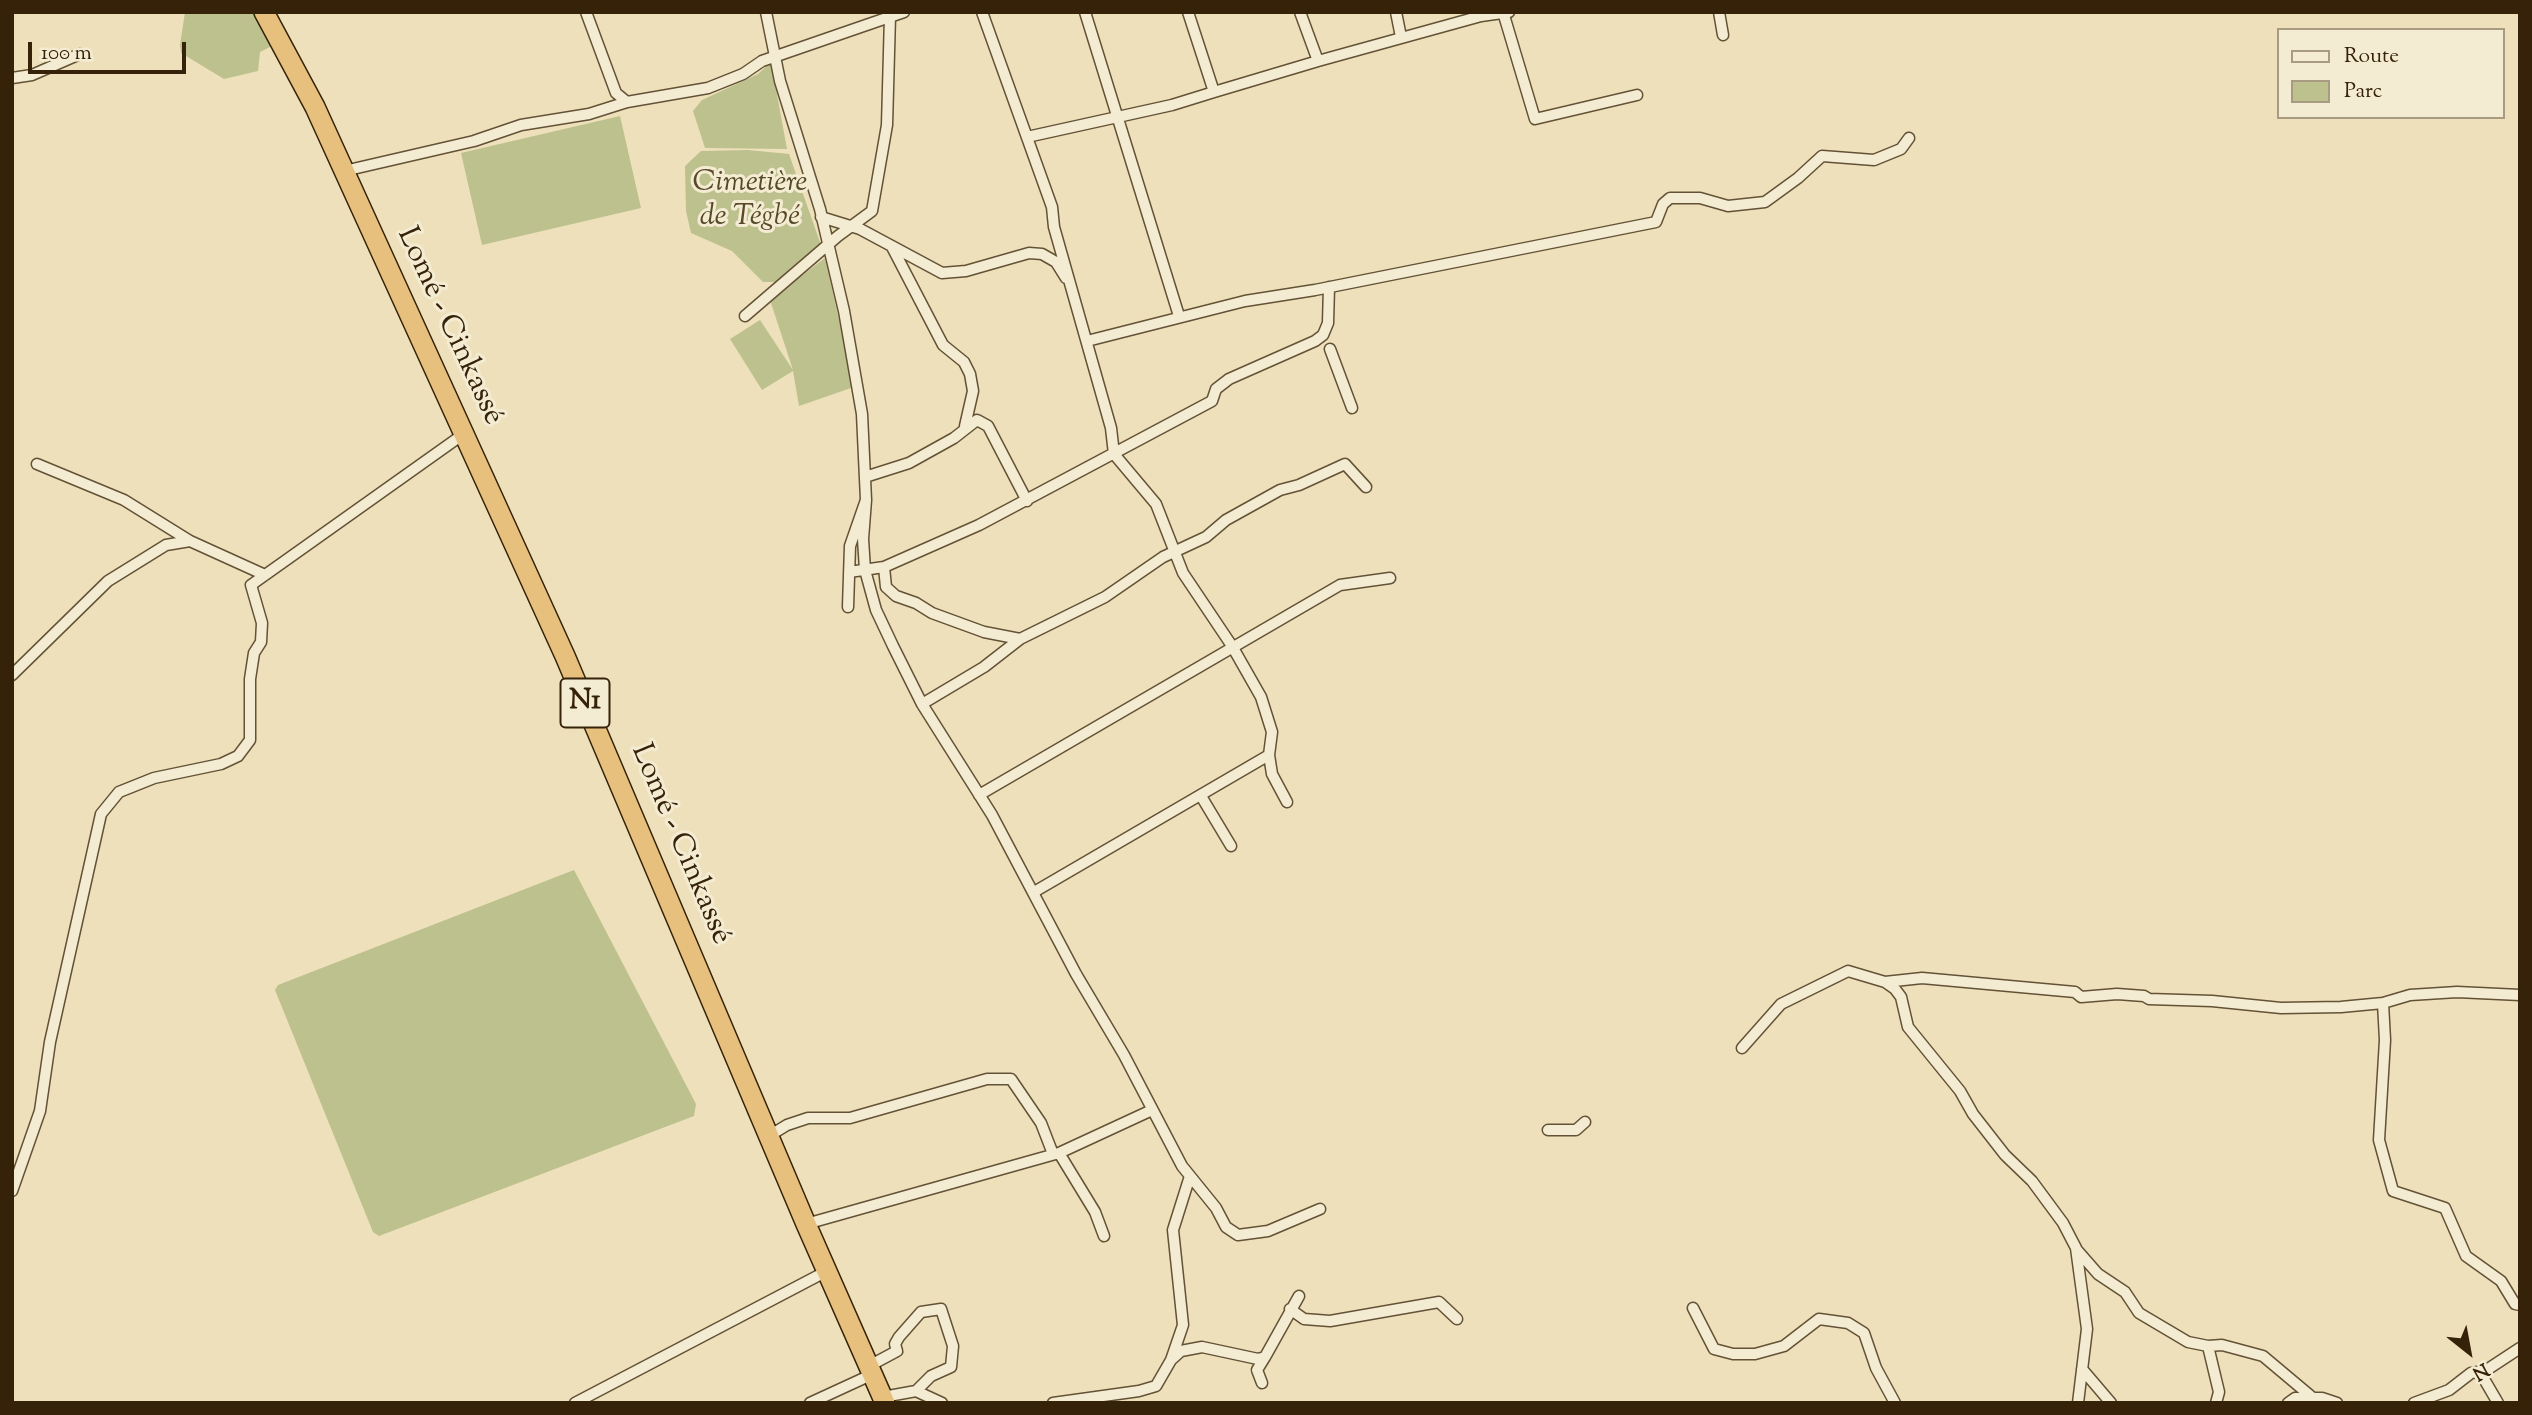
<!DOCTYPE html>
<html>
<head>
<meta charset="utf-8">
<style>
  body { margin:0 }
  #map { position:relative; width:2532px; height:1415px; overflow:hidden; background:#eee0bb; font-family:"Sorts Mill Goudy",serif }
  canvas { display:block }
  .frame { position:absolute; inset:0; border:14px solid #352208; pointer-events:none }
  .legend { position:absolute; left:2277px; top:28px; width:228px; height:91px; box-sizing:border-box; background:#f4ebd3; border:2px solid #a89b82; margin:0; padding:9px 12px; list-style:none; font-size:21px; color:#352208 }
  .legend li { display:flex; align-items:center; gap:14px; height:35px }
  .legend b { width:35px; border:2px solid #a89b82 }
  .north { position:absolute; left:2434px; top:1317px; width:70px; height:70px; -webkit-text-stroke:5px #f4ebd3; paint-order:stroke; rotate:149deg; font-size:19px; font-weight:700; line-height:28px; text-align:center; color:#352208 }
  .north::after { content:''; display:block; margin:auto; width:24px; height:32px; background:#352208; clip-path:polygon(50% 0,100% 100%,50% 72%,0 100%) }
  .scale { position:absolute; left:28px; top:42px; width:158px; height:32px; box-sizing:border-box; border:4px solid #352208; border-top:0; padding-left:9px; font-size:21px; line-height:24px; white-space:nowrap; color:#352208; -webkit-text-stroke:5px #f4ebd3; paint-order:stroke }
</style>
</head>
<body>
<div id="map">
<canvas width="2532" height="1415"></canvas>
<div class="frame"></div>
<ul class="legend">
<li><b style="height:9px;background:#f4ebd3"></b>Route</li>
<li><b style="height:19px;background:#bcc18d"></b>Parc</li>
</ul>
<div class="north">N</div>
<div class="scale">100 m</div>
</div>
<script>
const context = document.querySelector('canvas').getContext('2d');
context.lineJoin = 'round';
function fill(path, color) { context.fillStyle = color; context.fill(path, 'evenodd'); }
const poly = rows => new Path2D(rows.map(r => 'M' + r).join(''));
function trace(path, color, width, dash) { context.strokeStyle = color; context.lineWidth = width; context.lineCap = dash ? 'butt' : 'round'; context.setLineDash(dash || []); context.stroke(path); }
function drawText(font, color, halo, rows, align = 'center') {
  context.font = font + ' "Sorts Mill Goudy",serif'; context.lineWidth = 6; context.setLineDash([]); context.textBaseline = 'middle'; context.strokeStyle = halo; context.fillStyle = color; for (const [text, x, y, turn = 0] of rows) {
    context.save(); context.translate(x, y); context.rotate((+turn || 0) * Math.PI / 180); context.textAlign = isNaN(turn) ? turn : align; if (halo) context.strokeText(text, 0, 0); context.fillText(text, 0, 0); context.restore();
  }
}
fill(poly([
  [185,12,254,12,274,45,260,52,258,71,224,79,181,53,180,45],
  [771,62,787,149,705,148,693,111,702,100,758,74],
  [620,116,641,208,482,245,461,153],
  [748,150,789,154,821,245,777,282,763,282,732,251,691,233,686,211,685,166,701,151],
  [825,258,854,387,799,406,793,371,762,390,730,339,760,320,793,370,770,300],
  [574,870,696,1104,694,1116,379,1236,373,1232,275,990,278,985]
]), '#bcc18d');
const street = poly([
  [586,12,616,93,627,102],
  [766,12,780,81,820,209,844,311,862,414,866,500,850,546,848,607],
  [982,12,1052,207,1054,227,1111,428,1114,454,1156,504,1183,573,1232,646,1261,697,1272,732,1269,755,1272,774,1287,802],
  [1085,12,1179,316],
  [1300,12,1318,61,1481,16,1509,12],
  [1396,12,1401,37],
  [1503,12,1535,119,1637,95],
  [1719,12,1723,35],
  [12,78,32,75,80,54],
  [1214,92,1318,61],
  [1027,137,1172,105,1214,92,1188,12],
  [344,171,474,141,521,125,589,114,627,102,708,88,743,74,762,61,904,12],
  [821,217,860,229,942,273,966,271,1029,253,1042,254,1056,262,1066,278],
  [892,247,943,345,964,362,970,374,973,391,965,426],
  [745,316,838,236,872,211,887,125,890,16],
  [1087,341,1245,301,1315,290,1656,222,1663,204,1670,198,1700,198,1728,206,1765,202,1798,178,1822,156,1874,160,1901,149,1909,138],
  [1330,349,1352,408],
  [37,464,124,500,190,541],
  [865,477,909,463,954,438,977,420,988,426,1027,501],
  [866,500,863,539,865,570,876,610,893,646,922,704,992,815,1076,974,1124,1055,1182,1166,1216,1208,1226,1227,1238,1235,1268,1231,1320,1209],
  [884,567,886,587,896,596,916,603,932,613,984,632,1020,639],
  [849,572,884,567,979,525,1212,401,1216,389,1229,379,1315,341,1323,335,1328,323,1329,287],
  [12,675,108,581,166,545,190,541,265,575],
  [922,704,984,667,1020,639,1105,597,1163,557,1206,537,1226,520,1280,490,1299,485,1345,464,1366,487],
  [979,795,1340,585,1390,578],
  [1201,796,1231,846],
  [1034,892,1269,755],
  [1885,982,1922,978,2075,992,2081,997,2117,994,2144,996,2149,999,2212,1001,2281,1008,2341,1007,2383,1003,2410,995,2457,992,2520,995],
  [2383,1003,2385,1040,2379,1140,2393,1191,2445,1208,2466,1256,2501,1281,2515,1304,2520,1305],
  [1742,1048,1781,1004,1848,971,1885,982,1895,989,1901,997,1908,1027,1960,1091,1973,1114,2005,1155,2032,1181,2063,1223,2076,1248,2087,1329,2078,1403],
  [1548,1130,1576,1130,1585,1122],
  [769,1136,787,1125,808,1118,850,1118,987,1079,1011,1079,1041,1123,1053,1154],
  [1059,1153,1095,1212,1104,1236],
  [12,1191,40,1111,50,1042,101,814,119,792,154,778,221,764,238,756,250,740,250,679,254,653,261,642,262,623,251,585,465,433],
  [806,1224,1059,1153,1152,1110],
  [2077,1250,2098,1274,2125,1292,2139,1313,2188,1342,2208,1346,2219,1392,2216,1403],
  [1693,1308,1714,1349,1733,1354,1755,1354,1784,1346,1819,1319,1848,1323,1864,1333,1876,1368,1895,1403],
  [1290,1309,1304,1319,1330,1321,1439,1302,1457,1319],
  [2208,1346,2222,1345,2263,1356,2319,1403],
  [1171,1360,1183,1325,1173,1230,1190,1176],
  [869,1366,897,1351,895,1344,899,1337,921,1312,941,1309,953,1346,951,1367,931,1376,916,1391],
  [2082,1369,2111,1403],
  [2485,1371,2484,1379,2498,1403],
  [1262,1383,1257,1370,1265,1357],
  [883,1397,916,1391,942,1403],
  [575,1403,827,1271],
  [810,1403,873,1374],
  [1053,1403,1139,1391,1156,1386,1171,1360,1181,1351,1202,1347,1258,1359,1265,1357,1299,1296],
  [2288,1403,2295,1398,2322,1398,2337,1403],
  [2414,1403,2449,1390,2471,1373,2485,1371,2520,1348]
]);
const highway = poly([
  [264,12,315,107,565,656,806,1224,885,1403]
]);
trace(street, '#635235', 13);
trace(highway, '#352208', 22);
trace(street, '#f4ebd3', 10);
trace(highway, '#e7c07e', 19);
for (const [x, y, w] of [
  [585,703,49]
]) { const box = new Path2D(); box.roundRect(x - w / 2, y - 24.5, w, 49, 5); context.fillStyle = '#f4ebd3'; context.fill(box); trace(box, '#352208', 2); }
drawText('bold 28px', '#352208', null, [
  ["N1",585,703]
]);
drawText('italic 30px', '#574a29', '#f4ebd3', [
  ["Cimetière",750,185],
  ["de Tégbé",750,219]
]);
drawText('30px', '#352208', '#f4ebd3', [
  ["Lomé - Cinkassé",448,327,65],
  ["Lomé - Cinkassé",679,845,67]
]);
</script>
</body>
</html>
